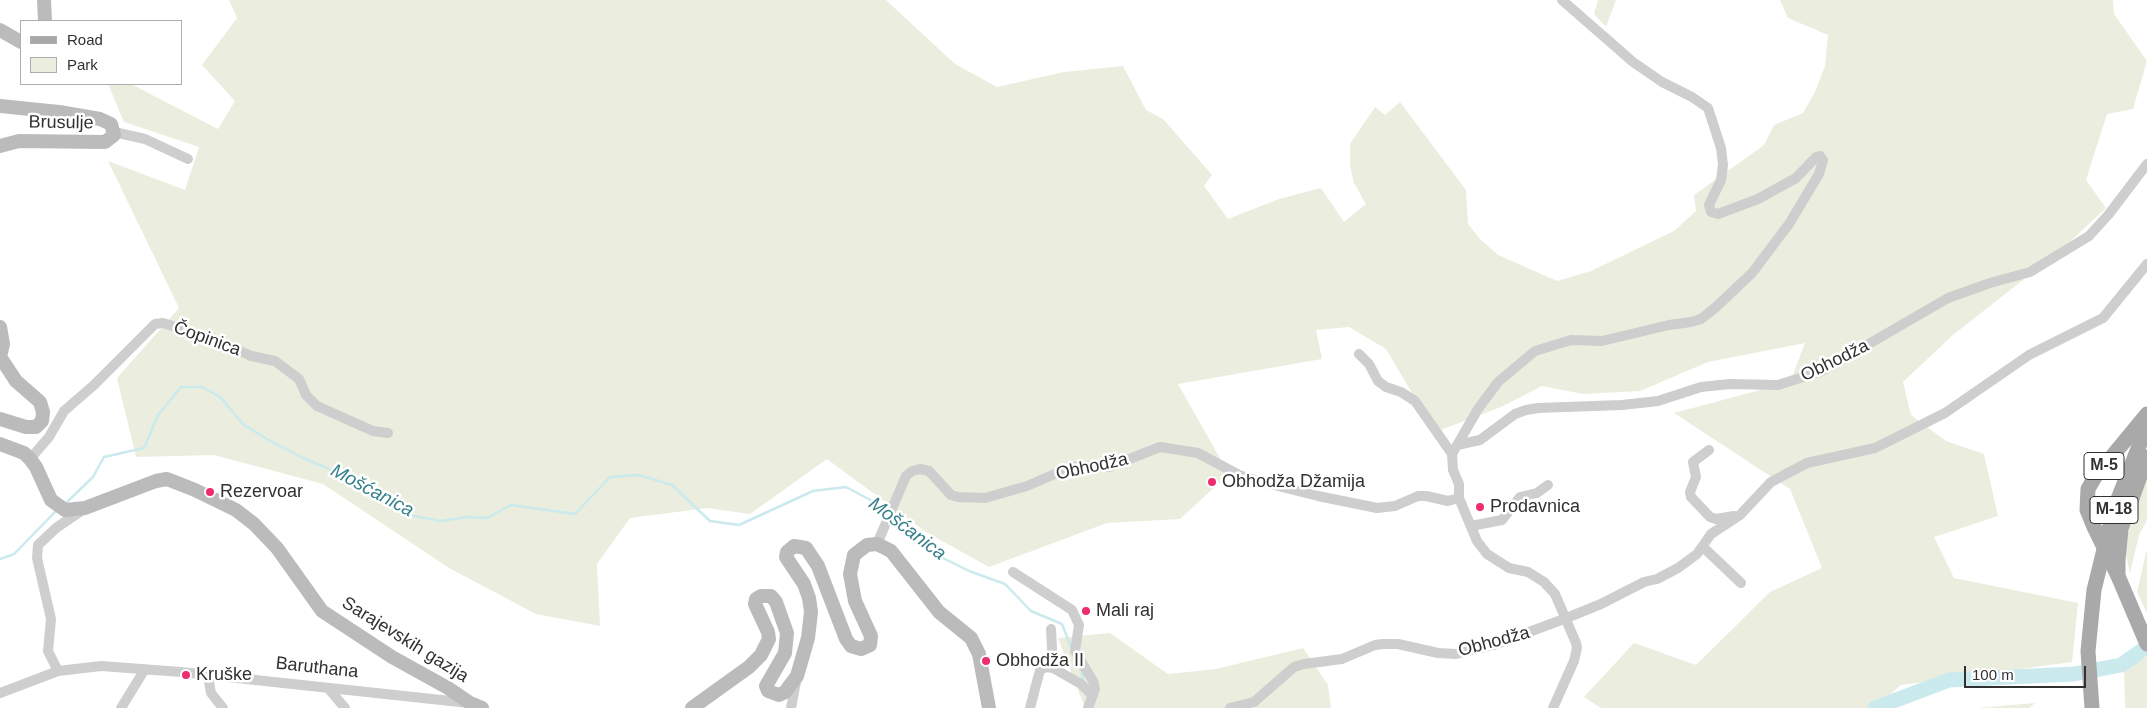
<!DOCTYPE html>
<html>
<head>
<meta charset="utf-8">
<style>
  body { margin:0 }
  #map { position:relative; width:2147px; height:708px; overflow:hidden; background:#fff; font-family:Helvetica,sans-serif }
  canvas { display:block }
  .legend { position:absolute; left:20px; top:20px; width:162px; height:65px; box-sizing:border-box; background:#fff; border:1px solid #adadad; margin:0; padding:6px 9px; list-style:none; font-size:15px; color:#313131 }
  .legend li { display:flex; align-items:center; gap:10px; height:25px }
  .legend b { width:25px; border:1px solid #adadad }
  .scale { position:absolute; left:1964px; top:666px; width:122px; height:22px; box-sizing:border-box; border:2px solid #313131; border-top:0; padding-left:6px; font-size:15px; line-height:18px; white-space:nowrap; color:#313131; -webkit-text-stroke:4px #fff; paint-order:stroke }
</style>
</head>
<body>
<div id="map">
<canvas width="2147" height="708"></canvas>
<ul class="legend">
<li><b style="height:6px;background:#a9a9a9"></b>Road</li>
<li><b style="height:14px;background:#ebeede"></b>Park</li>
</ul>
<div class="scale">100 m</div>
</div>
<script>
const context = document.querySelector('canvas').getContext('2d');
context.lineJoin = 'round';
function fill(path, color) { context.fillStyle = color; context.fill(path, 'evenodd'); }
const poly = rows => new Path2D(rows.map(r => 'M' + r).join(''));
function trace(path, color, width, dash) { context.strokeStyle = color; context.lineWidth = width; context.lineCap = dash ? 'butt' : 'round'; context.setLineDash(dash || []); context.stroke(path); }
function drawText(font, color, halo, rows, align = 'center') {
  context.font = font + ' Helvetica,sans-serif'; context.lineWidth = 5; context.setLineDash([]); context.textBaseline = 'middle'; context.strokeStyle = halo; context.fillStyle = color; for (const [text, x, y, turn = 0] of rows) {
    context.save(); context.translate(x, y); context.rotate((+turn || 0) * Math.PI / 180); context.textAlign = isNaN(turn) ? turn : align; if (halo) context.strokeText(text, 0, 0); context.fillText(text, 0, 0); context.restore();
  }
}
fill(poly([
  [229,0,886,0,955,64,997,87,1064,72,1123,66,1146,110,1163,119,1212,175,1204,186,1228,219,1279,199,1321,188,1344,222,1366,204,1354,183,1350,165,1350,144,1375,107,1385,115,1400,102,1466,190,1468,224,1480,239,1498,255,1557,281,1591,271,1674,231,1696,211,1694,195,1764,145,1774,125,1803,113,1815,92,1825,66,1828,35,1788,18,1780,0,2113,0,2114,14,2147,61,2133,109,2107,114,2086,180,2106,208,2060,251,1953,335,1903,382,1911,415,1946,441,1984,454,1998,516,1934,537,1954,578,2078,603,2072,662,1901,685,1874,708,1601,708,1584,697,1634,643,1696,665,1770,592,1822,568,1790,489,1674,413,1790,382,1805,343,1708,362,1640,391,1583,394,1542,386,1501,407,1435,432,1386,349,1349,327,1316,330,1322,359,1178,384,1229,474,1180,519,1107,523,989,567,926,532,827,459,750,514,707,508,630,518,597,564,600,626,536,614,449,568,323,484,214,455,136,457,117,378,179,308,108,161,185,190,199,147,124,122,108,84,131,84,218,129,235,101,202,65,237,18],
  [1598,0,1616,0,1606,27,1594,14],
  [2147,473,2147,520,2139,535,2130,573,2124,546],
  [2147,549,2147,613,2137,592],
  [1110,633,1168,674,1216,669,1303,648,1328,685,1331,708,1085,708,1058,638],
  [2147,657,2147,708,2125,708,2124,667],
  [2035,703,2029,708,1976,708,1977,708]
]), '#ebeede');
trace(poly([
  [65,504,93,477,104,457,144,448,158,415,181,387,202,387,220,397,244,425,267,439,301,457,374,488,409,515,441,521,468,517,487,518,511,505,575,514,610,477,639,475,672,485,710,521,739,525,813,491,846,487,876,503,888,512],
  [892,516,939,556,969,571,1005,584,1031,611,1062,624,1071,647],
  [0,559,14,554,57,510],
  [1080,668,1084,682]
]), '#caeaee', 2.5);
trace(poly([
  [1875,708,1949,680,2074,674,2121,665,2147,647]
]), '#caeaee', 15);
trace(poly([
  [114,132,145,139,188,159],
  [1359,354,1369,364,1378,381,1386,387,1401,392,1415,401,1452,454],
  [1457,445,1480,440,1515,414,1526,410,1538,408,1622,405,1658,401,1701,387,1730,384,1778,385,1822,371,1948,298,1990,283,2030,272,2089,236,2109,214,2147,164],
  [1709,450,1693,462,1696,477,1690,492,1691,497,1710,517,1716,519,1734,516],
  [30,459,49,437,64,411,94,385,155,324,163,323,214,339,251,356,275,361,299,379,306,395,317,406,373,431,388,433],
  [1471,526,1502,520,1520,497,1537,493,1548,485],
  [877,544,906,476,912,471,920,469,929,471,951,495,958,497,985,498,1027,486,1071,467,1090,466,1109,467,1160,447,1198,453,1239,475,1258,481,1318,496,1377,508,1395,506,1418,496,1426,496,1448,501,1459,498],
  [1703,547,1741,583],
  [1013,572,1072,610,1079,625,1075,651,1093,681,1095,689,1088,708],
  [1051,629,1053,668],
  [58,671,48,651,51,619,37,558,38,545,56,528,84,509],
  [208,676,211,693,223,708],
  [328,688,345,708],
  [0,693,58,671,101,666,181,672,469,703],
  [121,708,145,669],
  [791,708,797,677],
  [1030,708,1040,670,1046,667,1053,668,1081,684,1092,695],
  [1230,708,1254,702,1294,667,1304,664,1342,659,1375,645,1383,644,1398,644,1438,653,1456,654,1494,645,1564,619,1601,604,1644,582,1657,579,1678,568,1697,554,1711,534,1740,515,1771,482,1807,463,1875,448,1945,413,2029,355,2103,318,2147,264],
  [1553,708,1574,661,1577,648,1576,643,1555,594,1544,582,1528,572,1509,568,1487,554,1477,541,1459,498,1459,484,1453,470,1452,454,1478,409,1498,382,1535,351,1571,340,1602,341,1669,325,1691,322,1701,319,1716,307,1752,273,1789,224,1819,174,1823,160,1820,156,1816,157,1796,178,1758,199,1718,214,1711,212,1709,205,1721,180,1723,165,1721,148,1708,108,1692,97,1662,82,1633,62,1562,0]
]), '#cecece', 10);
trace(poly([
  [44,0,45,21],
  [0,30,21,42],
  [0,106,59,112,100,119,111,124,114,135,105,142,19,141,0,146],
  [0,327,3,344,0,357,16,381,40,402,43,412,42,421,36,427,26,427,0,419],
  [0,444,24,453,30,459,36,467,51,500,65,510,85,508,156,481,167,479,195,490,236,510,254,524,277,548,322,611,392,657,448,688,470,703,482,708],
  [692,708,749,667,761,655,769,639,768,632,755,604,756,599,761,596,771,596,776,602,787,633,785,653,766,686,768,691,779,695,785,692,797,676,808,638,811,612,809,598,804,584,786,557,787,552,794,546,806,548,818,566,846,639,851,646,861,649,870,645,871,636,855,601,850,574,854,555,867,545,877,544,891,551,939,612,971,638,979,654,989,708]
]), '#bbb', 14);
trace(poly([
  [2147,457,2121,529,2118,560,2118,576,2147,644],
  [2094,527,2087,510,2088,489,2095,477,2147,414],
  [2092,708,2088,651,2094,590,2114,509,2147,426]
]), '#a9a9a9', 15);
trace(poly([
  [2094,527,2118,576]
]), '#a9a9a9', 15);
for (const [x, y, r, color] of [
  [1212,482,5,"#ef2c6c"],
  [210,492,5,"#ef2c6c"],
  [1480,507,5,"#ef2c6c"],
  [1086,611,5,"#ef2c6c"],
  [986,661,5,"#ef2c6c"],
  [186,675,5,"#ef2c6c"]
]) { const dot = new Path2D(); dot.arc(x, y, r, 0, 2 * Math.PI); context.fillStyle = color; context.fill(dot); trace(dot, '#fff', 2); }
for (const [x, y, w] of [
  [2104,466,40],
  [2114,510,48]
]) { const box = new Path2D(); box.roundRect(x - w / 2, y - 13.5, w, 27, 4); context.fillStyle = '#fff'; context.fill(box); trace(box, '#313131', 1); }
drawText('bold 16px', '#313131', null, [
  ["M-5",2104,466],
  ["M-18",2114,510]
]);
drawText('18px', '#313131', '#fff', [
  ["Brusulje",61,123,1],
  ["Čopinica",207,339,20],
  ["Obhodža",1835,361,-26],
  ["Obhodža",1092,467,-12],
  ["Sarajevskih gazija",405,640,32],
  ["Obhodža",1494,642,-15],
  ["Baruthana",317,668,6]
]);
drawText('18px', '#313131', '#fff', [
  ["Obhodža Džamija",1222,482],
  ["Rezervoar",220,492],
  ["Prodavnica",1490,507],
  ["Mali raj",1096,611],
  ["Obhodža II",996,661],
  ["Kruške",196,675]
], 'left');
drawText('italic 19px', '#35808a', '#fff', [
  ["Mošćanica",372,491,28],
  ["Mošćanica",907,529,37]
]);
</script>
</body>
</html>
